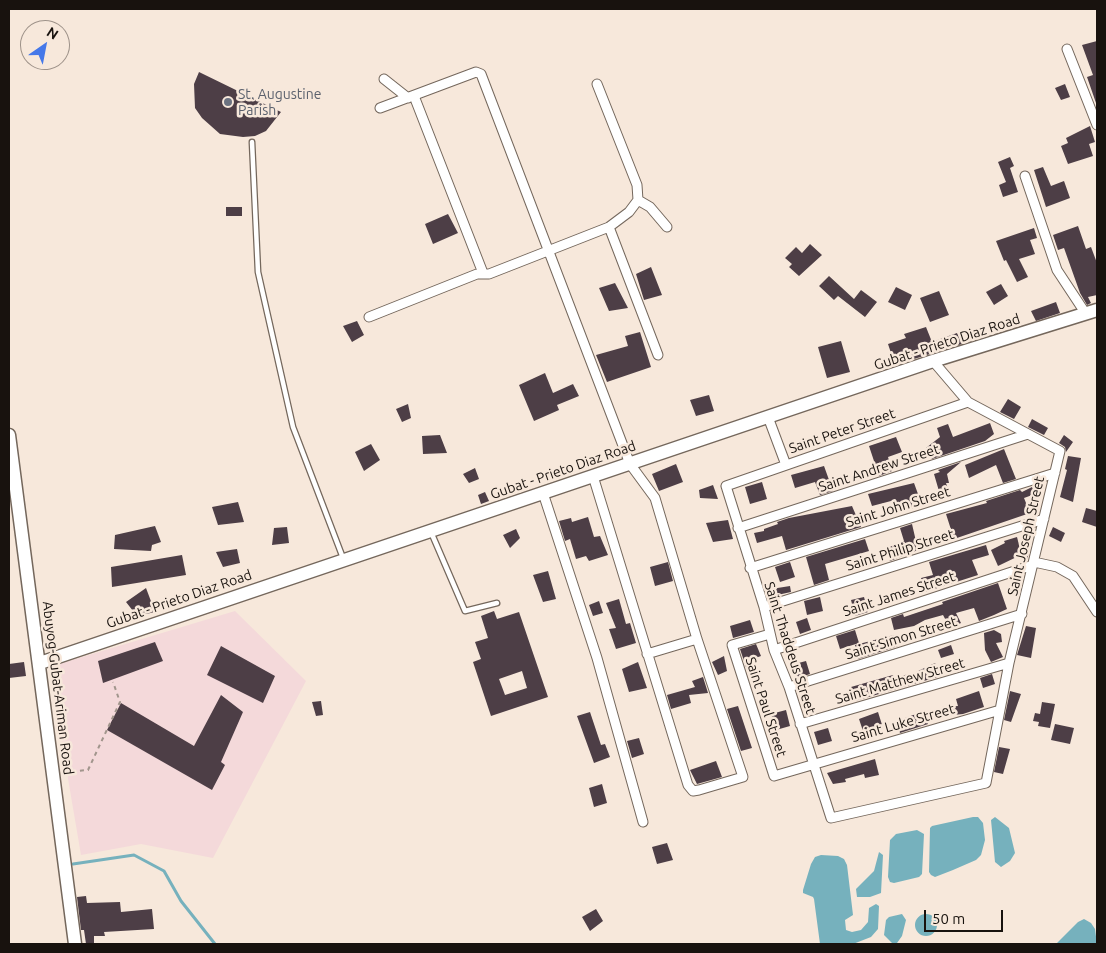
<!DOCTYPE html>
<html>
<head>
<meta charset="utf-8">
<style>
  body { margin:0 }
  #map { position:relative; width:1106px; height:953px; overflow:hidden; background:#f7e8db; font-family:Ubuntu,sans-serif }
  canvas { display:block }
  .frame { position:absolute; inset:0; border:10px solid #18120e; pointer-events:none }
  .north { position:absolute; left:20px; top:20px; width:50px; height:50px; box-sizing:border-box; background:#f7e8db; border:1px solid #9e9289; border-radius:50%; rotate:33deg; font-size:14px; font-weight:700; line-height:20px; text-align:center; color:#18120e }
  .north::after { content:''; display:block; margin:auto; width:18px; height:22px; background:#4578e9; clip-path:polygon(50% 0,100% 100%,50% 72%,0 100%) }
  .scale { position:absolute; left:924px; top:910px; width:79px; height:22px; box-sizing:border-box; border:2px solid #18120e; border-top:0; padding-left:6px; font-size:15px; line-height:18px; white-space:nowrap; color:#18120e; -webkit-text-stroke:4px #f7e8db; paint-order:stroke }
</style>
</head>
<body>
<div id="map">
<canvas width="1106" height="953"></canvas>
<div class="frame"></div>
<div class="north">N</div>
<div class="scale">50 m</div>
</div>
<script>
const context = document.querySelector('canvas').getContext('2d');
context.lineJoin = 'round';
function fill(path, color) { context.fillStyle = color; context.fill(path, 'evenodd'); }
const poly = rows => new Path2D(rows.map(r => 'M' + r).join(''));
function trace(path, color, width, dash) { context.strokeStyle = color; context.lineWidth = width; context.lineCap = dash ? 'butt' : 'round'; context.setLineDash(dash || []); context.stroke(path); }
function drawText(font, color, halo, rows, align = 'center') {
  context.font = font + ' Ubuntu,sans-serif'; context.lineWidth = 5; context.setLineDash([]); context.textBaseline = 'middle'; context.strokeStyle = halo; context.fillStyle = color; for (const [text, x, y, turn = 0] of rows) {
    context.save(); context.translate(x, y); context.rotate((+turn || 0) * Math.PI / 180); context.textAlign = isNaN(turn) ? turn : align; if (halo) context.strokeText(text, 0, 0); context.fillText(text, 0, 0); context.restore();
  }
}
fill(poly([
  [235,611,306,681,213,858,141,844,81,855,49,667]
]), '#f4d9da');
fill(poly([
  [973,817,978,817,983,823,985,840,981,855,976,860,953,870,935,877,931,875,929,872,930,828,932,826],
  [995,817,1009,828,1015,853,1010,861,1001,867,995,862,991,820],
  [917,830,924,834,922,874,919,877,894,883,890,882,888,877,890,840,896,834],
  [879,852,883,855,881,893,870,897,857,897,856,889,874,871],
  [821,855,838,856,844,859,847,865,853,915,845,920,846,930,852,932,861,930,868,922,869,908,876,904,879,906,878,929,871,937,853,944,820,944,814,899,813,897,803,893,803,890,811,864,815,857],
  [902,914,906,920,902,936,897,943,892,943,884,935,886,920,889,917],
  '915 925a11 11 0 1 1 22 0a11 11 0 1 1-22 0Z',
  [1084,919,1091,923,1095,929,1097,944,1056,944,1078,922]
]), '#76b1bd');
trace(poly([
  [73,864,134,855,164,871,181,901,215,944]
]), '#76b1bd', 3);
fill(poly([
  [1097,41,1097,103,1096,103,1087,77,1093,75,1082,45],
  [199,72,281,112,266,131,255,136,243,137,220,134,202,118,195,108,194,84],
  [1065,84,1070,97,1061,100,1055,88],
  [1090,126,1095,142,1089,144,1093,156,1068,164,1061,146,1068,143,1066,138],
  [1010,157,1014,166,1010,168,1018,192,1003,197,999,185,1006,182,998,162],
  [1043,167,1051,186,1064,181,1070,198,1046,207,1034,170],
  [226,207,242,207,242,216,226,216],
  [448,214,458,233,433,244,425,224],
  [1078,226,1086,249,1091,247,1097,263,1097,295,1088,297,1091,303,1087,305,1080,293,1064,248,1058,250,1053,235],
  [1034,228,1037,238,1030,240,1035,254,1019,259,1028,277,1017,282,1006,260,1004,261,996,241],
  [810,244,822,255,799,276,789,267,792,264,785,258,796,247,802,253],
  [651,267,662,295,644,300,636,274],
  [829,276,854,299,861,290,877,302,865,317,838,296,834,300,819,286],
  [615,283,628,308,609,311,599,288],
  [1001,284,1008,296,994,305,986,292],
  [896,287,912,295,905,310,888,302],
  [939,291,949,315,930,322,920,298],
  [1056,302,1060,313,1036,321,1031,311],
  [357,321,364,335,352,342,343,326],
  [926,327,932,342,957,333,962,344,914,359,911,353,893,359,888,344,906,338,904,334],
  [640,332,651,367,607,382,596,355,628,346,625,336],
  [841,341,850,372,827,378,818,347],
  [545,373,553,393,573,384,579,396,557,405,559,410,534,421,519,385],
  [709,395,714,411,696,416,690,400],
  [1008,399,1021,407,1014,419,1000,412],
  [408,404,411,418,402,422,396,409],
  [1032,419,1048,428,1044,435,1028,427],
  [990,423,994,434,985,441,932,459,926,448,940,437,937,428,948,424,953,437],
  [440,435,447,453,423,454,422,436],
  [1064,435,1073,442,1066,452,1065,447,1059,443],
  [896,437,902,452,888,457,892,471,879,476,869,446],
  [371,444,380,460,364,471,355,452],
  [1004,449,1016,479,1003,483,996,465,969,478,965,465],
  [1068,456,1081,458,1073,502,1060,497,1067,470,1065,469],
  [961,462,947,474,949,483,946,483,950,495,941,498,934,474,940,472,938,470],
  [676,464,683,482,659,491,652,474],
  [824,466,833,491,820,495,815,482,795,488,791,475],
  [475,468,479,479,469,483,463,474],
  [762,482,767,499,750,504,745,487],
  [914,483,922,505,895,514,891,501,872,506,868,494],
  [713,485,718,499,700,498,699,490],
  [1032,487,1035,494,1024,498,1030,513,954,539,946,514,987,503,986,501,1020,490,1022,492],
  [485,492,489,501,481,504,478,495],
  [238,502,244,522,218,525,212,507],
  [852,506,861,527,786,550,782,536,757,543,754,533,764,531,764,529,778,524,777,522,789,518],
  [1086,508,1097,511,1097,527,1082,522],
  [588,517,594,537,600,536,608,555,589,561,586,556,576,559,570,539,565,541,559,521,571,518,572,522],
  [728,520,733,539,713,542,706,523],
  [912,524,918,550,890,561,885,549,904,541,900,528],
  [155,526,161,542,152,545,151,551,114,549,115,535],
  [287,527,289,543,272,545,274,528],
  [1053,527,1065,533,1061,542,1049,536],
  [516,529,520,538,510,548,503,535],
  [1017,537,1020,549,1029,552,1027,560,1023,559,1027,552,998,566,991,550,1005,543,1004,541],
  [865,539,869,551,825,564,829,580,814,585,806,557],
  [986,545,989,555,972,560,978,575,925,592,921,578,933,575,929,562],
  [237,549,240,563,223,567,216,552],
  [182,555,186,575,112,587,111,567],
  [668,562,673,581,655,586,650,567],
  [790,562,795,577,780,582,775,567],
  [548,571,556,599,543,602,533,575],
  [998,583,1007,609,994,615,979,621,974,608,956,613,961,623,950,628,943,615,925,620,914,626,894,630,891,618,903,614,904,617,943,604,942,602],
  [790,586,791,592,768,597,765,590],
  [146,588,155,612,137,616,126,602],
  [820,597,823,611,807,615,804,601],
  [864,597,868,612,855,616,851,600],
  [619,599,626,624,630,623,636,643,616,649,609,629,616,628,606,603],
  [599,601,603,613,593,616,589,605],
  [494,611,497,619,519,612,548,697,491,716,473,662,481,659,475,642,488,638,481,616],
  [522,671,527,688,505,695,499,679],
  [807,618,811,630,800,634,796,622],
  [750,620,754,632,733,638,730,626],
  [1026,626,1036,628,1031,658,1017,655],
  [855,630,859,643,840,649,836,636],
  [994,630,1001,634,1002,642,996,643,1003,657,991,662,985,650,984,633],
  [894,635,898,646,858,659,855,645],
  [155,642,163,661,103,683,98,661],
  [756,644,761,656,750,660,752,665,746,667,740,649],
  [951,645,954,654,941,658,938,650],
  [221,646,275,676,263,703,207,675],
  [724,656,727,671,718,675,712,662],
  [806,661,810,674,795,679,791,665],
  [24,662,26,676,9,678,9,664],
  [638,662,647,688,629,692,622,669],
  [935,663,941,676,855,701,851,687,893,675,894,678,916,672],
  [992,674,995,684,983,688,980,678],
  [703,677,708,693,689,695,691,703,671,709,667,695,695,687,692,681],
  [979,691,984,707,963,714,943,716,942,707,958,706,956,699],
  [1010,691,1021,694,1011,722,1004,720],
  [221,695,243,712,221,762,225,765,212,790,107,730,121,703,194,746],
  [321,701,323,715,316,716,312,702],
  [1042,702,1055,704,1050,728,1038,726,1039,722,1033,721,1035,713,1040,714],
  [738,706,752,748,741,751,727,709],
  [786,710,790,726,776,730,771,714],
  [925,711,928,724,900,733,896,721],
  [590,712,601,745,605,744,610,757,594,763,577,716],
  [878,712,883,728,864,734,859,719],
  [1055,724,1074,728,1070,744,1051,740],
  [828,728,832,741,818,745,814,732],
  [639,738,644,754,632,758,627,741],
  [999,747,1010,749,1003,774,994,772],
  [875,759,879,775,865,778,864,774,845,779,846,782,833,784,827,773],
  [716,761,722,777,697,784,690,770],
  [602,784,607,803,594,807,589,788],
  [667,843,673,860,657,864,652,847],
  [86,896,87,903,120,902,121,912,152,909,154,929,104,932,105,936,94,936,94,944,86,944,84,930,81,930,77,897],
  [596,909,603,921,590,931,582,917]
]), '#4d3e46');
const service = poly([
  [252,142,258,272,293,427,343,558],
  [431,532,465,611,497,603]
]);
const minor = poly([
  [1067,49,1097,125],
  [384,79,408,98],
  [597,84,637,185,638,200,629,212,609,227],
  [414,96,483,273],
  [380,108,476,72,481,74,630,464,655,498,697,639,743,777,699,790,693,791,688,785,593,476],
  [1025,176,1057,270,1086,314],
  [638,200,650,207,667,227],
  [369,317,477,274,489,274,609,227,658,355],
  [933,361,968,402,1060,451,1009,663,986,783,831,818,789,687,774,650,764,607,726,486,968,402],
  [768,417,786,465],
  [543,493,597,658,643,822],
  [738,528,1028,434],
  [1034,562,1057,567,1073,576,1097,612],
  [750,568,1055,473],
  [764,607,1044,519],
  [770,634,732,645,774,776,1000,710],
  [774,650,1033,565],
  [647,654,697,639],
  [789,687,1022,614],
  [800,724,1009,663]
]);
const secondary = poly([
  [9,435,75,944],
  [40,663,933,361,1097,310]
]);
trace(service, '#74675c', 7);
trace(minor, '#74675c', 11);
trace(secondary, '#74675c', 15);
trace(poly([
  [64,772,88,770,120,702,113,682]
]), '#a1958c', 2, [4, 4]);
trace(service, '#fff', 4.5);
trace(minor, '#fff', 9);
trace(secondary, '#fff', 12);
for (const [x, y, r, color] of [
  [228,102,5,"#6b7280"]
]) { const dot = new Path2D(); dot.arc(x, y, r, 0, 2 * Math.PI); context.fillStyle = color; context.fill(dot); trace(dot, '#f7e8db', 2); }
drawText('14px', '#5b616d', '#f7e8db', [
  ["St. Augustine",238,94],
  ["Parish",238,110]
], 'left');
drawText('14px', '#18120e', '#f7e8db', [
  ["Gubat - Prieto Diaz Road",947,342,-18],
  ["Saint Peter Street",842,431,-19],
  ["Saint Andrew Street",879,468,-18],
  ["Gubat - Prieto Diaz Road",563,470,-19],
  ["Saint John Street",898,507,-17],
  ["Saint Joseph Street",1026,536,-77],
  ["Saint Philip Street",900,550,-17],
  ["Saint James Street",899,594,-18],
  ["Gubat - Prieto Diaz Road",179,599,-19],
  ["Saint Simon Street",901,638,-17],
  ["Saint Thaddeus Street",790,648,72],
  ["Saint Matthew Street",900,681,-16],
  ["Abuyog-Gubat-Ariman Road",58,688,83],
  ["Saint Paul Street",766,707,72],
  ["Saint Luke Street",903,723,-16]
]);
</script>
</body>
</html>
